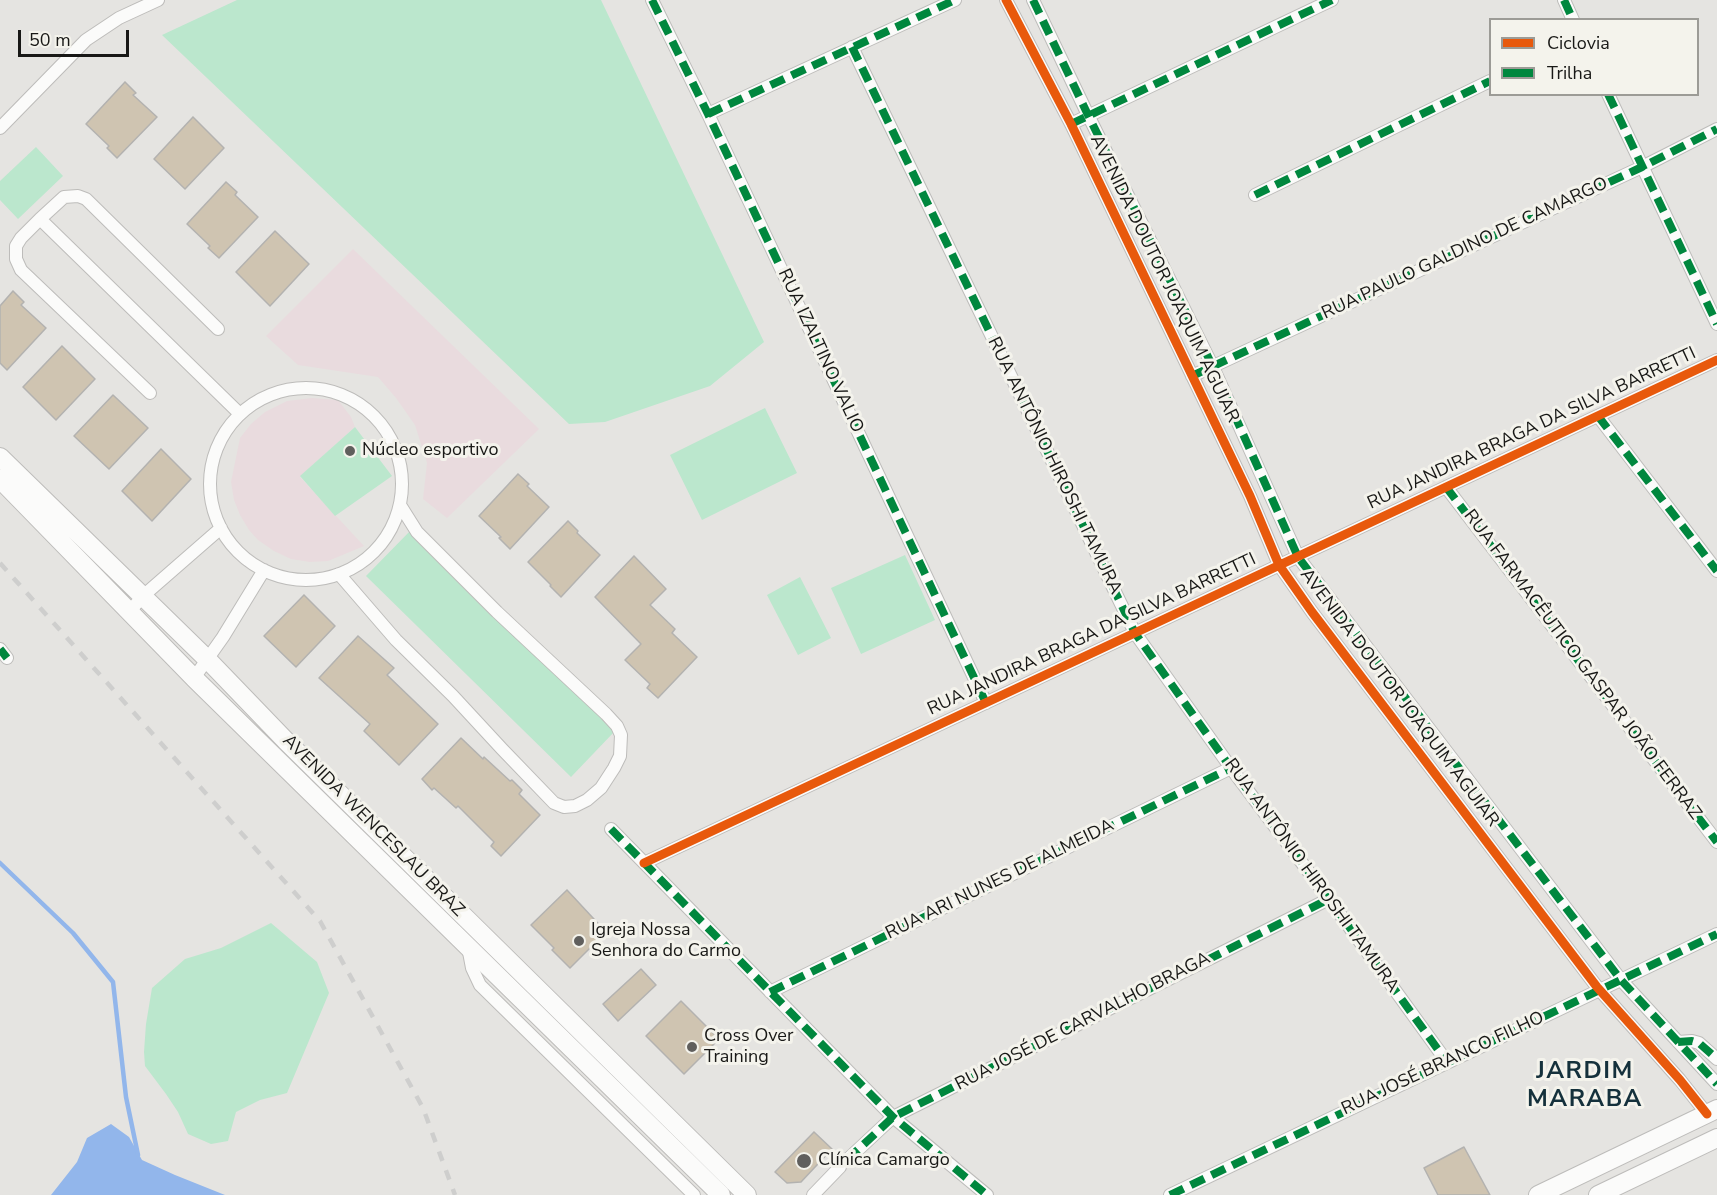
<!DOCTYPE html>
<html>
<head>
<meta charset="utf-8">
<style>
  body { margin:0 }
  #map { position:relative; width:1717px; height:1195px; overflow:hidden; background:#e5e4e1; font-family:"Nunito Sans",sans-serif }
  canvas { display:block }
  .legend { position:absolute; left:1489px; top:18px; width:210px; height:78px; box-sizing:border-box; background:#f4f3ec; border:2px solid #9c9b96; margin:0; padding:8px 10px; list-style:none; font-size:18px; color:#181816 }
  .legend li { display:flex; align-items:center; gap:12px; height:30px }
  .legend b { width:30px; border:2px solid #9c9b96 }
  .scale { position:absolute; left:18px; top:30px; width:111px; height:27px; box-sizing:border-box; border:3px solid #181816; border-top:0; padding-left:8px; font-size:18px; line-height:21px; white-space:nowrap; color:#181816; -webkit-text-stroke:4px #f4f3ec; paint-order:stroke }
</style>
</head>
<body>
<div id="map">
<canvas width="1717" height="1195"></canvas>
<ul class="legend">
<li><b style="height:8px;background:#e8590c"></b>Ciclovia</li>
<li><b style="height:8px;background:#00873e"></b>Trilha</li>
</ul>
<div class="scale">50 m</div>
</div>
<script>
const context = document.querySelector('canvas').getContext('2d');
context.lineJoin = 'round';
function fill(path, color) { context.fillStyle = color; context.fill(path, 'evenodd'); }
const poly = rows => new Path2D(rows.map(r => 'M' + r).join(''));
function trace(path, color, width, dash) { context.strokeStyle = color; context.lineWidth = width; context.lineCap = dash ? 'butt' : 'round'; context.setLineDash(dash || []); context.stroke(path); }
function drawText(font, color, halo, rows, align = 'center') {
  context.font = font + ' "Nunito Sans",sans-serif'; context.lineWidth = 6; context.setLineDash([]); context.textBaseline = 'middle'; context.strokeStyle = halo; context.fillStyle = color; for (const [text, x, y, turn = 0] of rows) {
    context.save(); context.translate(x, y); context.rotate((+turn || 0) * Math.PI / 180); context.textAlign = isNaN(turn) ? turn : align; if (halo) context.strokeText(text, 0, 0); context.fillText(text, 0, 0); context.restore();
  }
}
fill(poly([
  [353,249,539,429,447,518,423,499,427,463,415,425,396,398,378,377,298,365,266,336],
  [312,398,338,400,351,417,355,427,300,477,364,546,328,561,310,562,291,559,274,551,258,540,249,530,240,515,234,500,231,482,240,438,251,424,265,412,287,401]
]), '#e9dbde');
fill(poly([
  [237,0,601,0,764,342,710,386,605,422,569,424,162,35],
  [36,147,63,176,18,219,0,200,0,181],
  [765,408,797,473,702,520,670,455],
  [355,427,392,476,335,516,300,476],
  [411,530,615,731,571,777,366,576],
  [905,555,935,620,861,654,831,588],
  [800,577,831,638,798,655,767,595],
  [271,923,317,962,329,993,287,1093,260,1100,236,1112,228,1141,211,1144,188,1134,178,1112,166,1094,145,1066,144,1052,146,1024,152,988,185,959,221,948]
]), '#bbe7cd');
fill(poly([
  [111,1124,129,1137,142,1160,175,1175,225,1195,51,1195,77,1162,87,1138]
]), '#92b6eb');
trace(poly([
  [0,863,73,933,113,982,126,1097,138,1155]
]), '#92b6eb', 4.5);
const building = poly([
  [125,82,136,93,133,95,157,117,117,158,107,148,109,146,86,124,125,82],
  [193,117,224,148,185,189,154,159,193,117],
  [226,182,237,192,235,195,258,217,219,258,208,248,210,246,187,224,226,182],
  [275,231,309,264,270,306,236,272,275,231],
  [13,291,24,302,21,305,46,328,7,370,0,363,0,306,13,291],
  [62,346,95,379,56,420,23,387,62,346],
  [113,395,148,428,109,469,74,436,113,395],
  [161,449,191,479,152,521,122,491,161,449],
  [518,474,529,484,527,486,549,507,510,549,499,538,501,537,479,516,518,474],
  [568,521,578,531,577,533,600,555,561,597,550,586,551,585,528,562,568,521],
  [634,556,666,589,650,605,675,629,672,633,697,657,658,698,647,688,650,684,625,660,641,644,595,597,634,556],
  [304,595,335,626,296,667,264,636,304,595],
  [358,636,394,668,387,675,438,724,399,765,364,731,370,724,319,678,358,636],
  [461,738,483,759,484,757,510,781,512,780,522,790,519,794,540,815,501,856,491,846,494,842,458,806,456,808,434,788,432,790,422,779,461,738],
  [567,890,606,932,570,968,552,950,554,948,531,925,567,890],
  [641,969,656,985,618,1021,603,1004,641,969],
  [681,1001,719,1039,684,1074,646,1036,681,1001],
  [814,1132,832,1149,801,1182,787,1183,775,1172,814,1132],
  [1464,1147,1490,1195,1438,1195,1424,1168,1464,1147]
]);
fill(building, '#cfc4b1');
trace(building, '#b3b2b0', 1.5);
const street = poly([
  [652,0,708,114,986,703],
  [1006,0,1071,124,1250,496,1279,565,1312,612,1597,987,1680,1080,1707,1114],
  [1033,0,1088,115,1213,367,1298,557,1621,980,1717,1084],
  [1564,0,1573,20],
  [852,47,1135,633,1231,768,1329,899,1447,1062],
  [1608,94,1717,324],
  [708,114,955,0],
  [1071,124,1332,0],
  [0,128,86,40,119,18,158,0],
  [1255,195,1490,81],
  [40,219,240,414],
  [1192,376,1642,167,1717,129],
  '210 484a96 96 0 1 1 192 0a96 96 0 1 1-192 0Z',
  [150,393,21,270,16,259,16,246,21,238,40,219,64,197,78,196,86,199,218,329],
  [1598,416,1717,571],
  [1446,487,1717,842],
  [339,574,396,640,453,696,502,749,554,803,564,807,575,806,587,800,601,788,614,768,620,756,621,735,617,726,606,714,497,612,417,532,400,505],
  [130,611,143,596,221,528],
  [0,649,7,658],
  [194,678,223,637,264,570],
  [611,829,893,1117,987,1195],
  [644,863,1717,360],
  [468,947,472,968,480,985,694,1195],
  [770,992,1231,768],
  [1678,1042,1692,1041,1699,1043,1717,1059],
  [847,1160,893,1117,1329,899],
  [813,1195,840,1167],
  [1170,1195,1717,934]
]);
const secondary = poly([
  [0,457,207,659,286,741,747,1195],
  [0,479,194,678,721,1195],
  [1538,1195,1717,1109],
  [1598,1195,1717,1138]
]);
trace(street, '#bdbcba', 14);
trace(secondary, '#bdbcba', 20);
trace(street, '#fbfbfa', 12);
trace(secondary, '#fbfbfa', 18);
trace(poly([
  [0,563,320,921,423,1108,455,1195]
]), '#cececd', 4.5, [10, 10]);
trace(poly([
  [652,0,708,114,986,703],
  [1033,0,1088,115,1213,367,1298,557,1621,980,1717,1084],
  [1564,0,1573,20],
  [852,47,1135,633,1231,768,1329,899,1447,1062],
  [1608,94,1717,324],
  [708,114,955,0],
  [1071,124,1332,0],
  [1255,195,1490,81],
  [1192,376,1642,167,1717,129],
  [1598,416,1717,571],
  [1446,487,1717,842],
  [0,649,7,658],
  [611,829,893,1117,987,1195],
  [770,992,1231,768],
  [1678,1042,1692,1041,1699,1043,1717,1059],
  [847,1160,893,1117,1329,899],
  [1170,1195,1717,934]
]), '#00873e', 8, [15, 8]);
trace(poly([
  [1006,0,1071,124,1250,496,1279,565,1312,612,1597,987,1680,1080,1707,1114],
  [644,863,1717,360]
]), '#e8590c', 9);
for (const [x, y, r, color] of [
  [350,451,6,"#605f5d"],
  [579,941,6,"#605f5d"],
  [692,1047,6,"#605f5d"],
  [804,1161,8,"#605f5d"]
]) { const dot = new Path2D(); dot.arc(x, y, r, 0, 2 * Math.PI); context.fillStyle = color; context.fill(dot); trace(dot, '#f4f3ec', 2); }
drawText('18px', '#181816', '#f4f3ec', [
  ["RUA PAULO GALDINO DE CAMARGO",1465,249,-25],
  ["AVENIDA DOUTOR JOAQUIM AGUIAR",1164,279,64],
  ["RUA IZALTINO VALIO",820,351,65],
  ["RUA JANDIRA BRAGA DA SILVA BARRETTI",1532,429,-25],
  ["RUA ANTÔNIO HIROSHI TAMURA",1054,466,64],
  ["RUA JANDIRA BRAGA DA SILVA BARRETTI",1092,635,-25],
  ["RUA FARMACÊUTICO GASPAR JOÃO FERRAZ",1582,665,53],
  ["AVENIDA DOUTOR JOAQUIM AGUIAR",1399,698,53],
  ["AVENIDA WENCESLAU BRAZ",373,826,45],
  ["RUA ANTÔNIO HIROSHI TAMURA",1311,876,54],
  ["RUA ARI NUNES DE ALMEIDA",1000,880,-26],
  ["RUA JOSÉ DE CARVALHO BRAGA",1083,1022,-27],
  ["RUA JOSÉ BRANCO FILHO",1443,1064,-25]
]);
drawText('18px', '#181816', '#f4f3ec', [
  ["Núcleo esportivo",362,451],
  ["Igreja Nossa",591,931],
  ["Senhora do Carmo",591,952],
  ["Cross Over",704,1037],
  ["Training",704,1058],
  ["Clínica Camargo",818,1161]
], 'left');
context.letterSpacing = '1.5px';
drawText('bold 24px', '#15313c', '#f4f3ec', [
  ["JARDIM",1585,1072],
  ["MARABA",1585,1100]
]);
context.letterSpacing = '0px';
</script>
</body>
</html>
